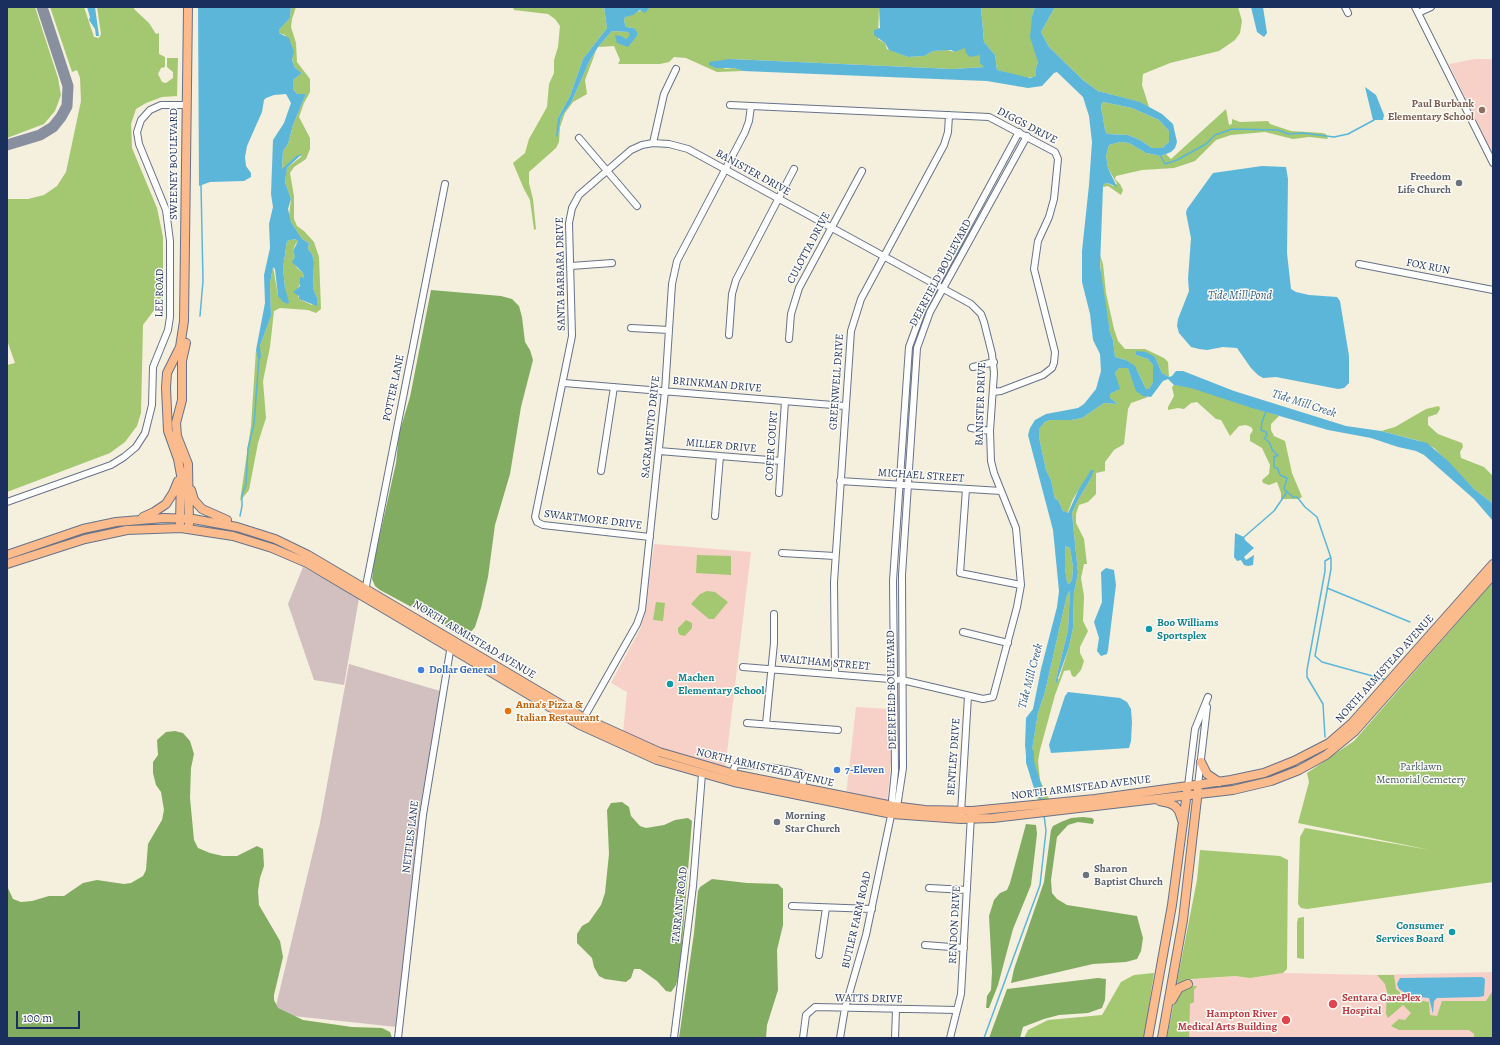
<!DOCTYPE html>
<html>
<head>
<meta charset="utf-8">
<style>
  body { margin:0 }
  #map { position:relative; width:1500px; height:1045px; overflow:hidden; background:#f5efdd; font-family:Alegreya,serif }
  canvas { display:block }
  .frame { position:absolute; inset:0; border:8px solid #1b2f5e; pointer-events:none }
  .scale { position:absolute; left:16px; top:1011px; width:64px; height:18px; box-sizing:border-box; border:2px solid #1b2f5e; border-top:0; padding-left:5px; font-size:12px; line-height:14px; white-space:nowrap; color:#1b2f5e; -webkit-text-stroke:3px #fdfcf7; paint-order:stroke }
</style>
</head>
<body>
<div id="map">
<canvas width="1500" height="1045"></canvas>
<div class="frame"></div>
<div class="scale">100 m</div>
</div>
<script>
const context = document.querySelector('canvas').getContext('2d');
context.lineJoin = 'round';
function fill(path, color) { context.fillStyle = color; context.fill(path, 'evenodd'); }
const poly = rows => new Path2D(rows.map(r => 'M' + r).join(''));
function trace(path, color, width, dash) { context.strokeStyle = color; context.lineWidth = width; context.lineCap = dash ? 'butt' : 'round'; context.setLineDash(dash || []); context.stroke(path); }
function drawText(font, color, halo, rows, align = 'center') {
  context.font = font + ' Alegreya,serif'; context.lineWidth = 3; context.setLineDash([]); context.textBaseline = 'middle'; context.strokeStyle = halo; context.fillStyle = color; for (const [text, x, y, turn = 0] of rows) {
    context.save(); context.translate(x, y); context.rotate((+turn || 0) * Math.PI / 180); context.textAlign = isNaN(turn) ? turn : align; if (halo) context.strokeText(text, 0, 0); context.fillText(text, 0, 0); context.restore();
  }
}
fill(poly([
  [1475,59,1493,59,1493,156,1449,64],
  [654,544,751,552,725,769,681,756,623,733,627,692,611,683,640,629,646,609],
  [856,707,891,709,892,751,887,803,846,795],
  [1493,972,1493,1038,1167,1038,1178,985,1185,980,1235,976,1250,978,1283,973,1377,975]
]), '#f7d1c7');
fill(poly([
  [303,567,359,598,344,685,314,680,288,604],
  [349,664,440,691,427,772,397,1027,274,1014,320,823]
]), '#d2bfc0');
fill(poly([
  [7,7,35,7,58,78,61,95,55,111,44,124,7,138],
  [50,7,84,7,94,37,99,38,101,34,97,7,133,7,135,10,149,23,156,34,159,33,159,54,165,57,165,67,161,68,158,74,162,82,166,83,173,78,173,72,167,67,167,58,178,58,177,96,162,97,146,103,136,109,131,124,132,148,157,208,163,237,163,298,143,325,141,413,137,426,125,442,110,453,7,492,7,365,15,363,7,340,7,199,28,199,44,195,57,186,66,172,81,101,80,78,77,70,72,72],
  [291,7,296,7,292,19,291,27,296,43,297,62,310,79,310,92,304,103,299,117,310,138,310,149,306,159,294,167,290,173,294,196,294,219,297,226,304,231,314,242,319,257,321,309,316,313,308,310,280,308,274,311,270,347,263,381,266,418,258,443,249,490,240,501,251,426,256,350,258,358,260,358,260,346,271,316,270,283,273,266,278,296,285,288,283,268,287,241,295,239,298,241,295,245,293,251,295,256,293,260,297,268,303,273,304,278,297,289,299,299,312,305,317,298,313,288,314,262,312,254,308,249,309,243,302,239,291,222,289,216,291,199,285,182,286,173,287,168,302,156,296,156,282,170,283,151,288,144,293,125,306,94,297,94,293,89,293,80,302,73,295,68,285,35,279,33,279,30,290,18],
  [513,7,604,7,607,28,583,59,570,96,558,118,558,136,561,117,571,103,589,62,596,51,585,80,587,94,573,102,565,113,560,127,559,142,556,148,529,172,529,183,533,199,536,229,534,230,530,200,524,189,513,163,525,153,529,139,547,107,549,84,554,73,554,60,558,47,560,26,555,19,548,14,514,10],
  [650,7,879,7,878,39,885,43,887,49,908,57,924,56,933,51,947,50,955,52,965,47,980,55,980,62,984,67,953,69,730,59,724,69,734,68,743,71,717,72,686,58,674,57,669,62,660,64,618,64,620,60,614,46,598,47,612,31,628,32,631,35,626,39,630,45,631,41,637,36,634,28,626,27,624,21,625,17],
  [981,7,1035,7,1032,16,1038,62,1036,68,1037,74,1035,77,1024,78,997,70,995,55,984,42],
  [1055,7,1238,7,1242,21,1240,33,1235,40,1219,51,1170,63,1143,74,1142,85,1149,107,1139,102,1098,91,1083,80,1049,47,1041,32],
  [1103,102,1132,108,1159,120,1169,131,1169,142,1162,148,1152,148,1140,140,1128,135,1107,134,1105,130,1102,112,1101,105],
  [1226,109,1229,125,1232,124,1232,119,1240,122,1268,121,1270,124,1291,131,1322,133,1326,134,1328,139,1309,137,1293,139,1265,132,1231,135,1216,140,1195,161,1174,168,1142,170,1116,176,1115,179,1120,184,1123,190,1121,195,1108,186,1103,187,1104,184,1108,183,1113,186,1117,184,1108,168,1106,156,1109,145,1120,142,1129,143,1146,153,1161,156,1166,154,1171,159],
  [1100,255,1103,264,1106,293,1114,329,1118,341,1125,349,1145,349,1164,358,1168,362,1169,377,1162,373,1155,357,1136,355,1148,359,1153,365,1153,382,1149,389,1146,389,1137,370,1126,360,1115,357,1113,340,1110,332,1101,281],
  [1119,368,1128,368,1137,391,1148,397,1131,403,1128,409,1124,444,1114,450,1105,462,1105,471,1096,473,1096,494,1088,502,1079,505,1076,514,1076,523,1084,539,1087,564,1084,564,1081,578,1084,596,1083,621,1088,631,1080,647,1080,653,1084,661,1081,670,1075,677,1072,676,1070,670,1064,671,1055,695,1040,750,1038,761,1040,780,1049,799,1038,800,1026,756,1025,746,1030,761,1038,713,1045,692,1067,595,1070,591,1068,630,1056,679,1059,679,1069,647,1073,628,1074,593,1078,573,1072,513,1078,500,1090,480,1091,471,1073,499,1067,514,1063,511,1058,500,1055,499,1051,480,1046,470,1039,437,1039,429,1045,422,1050,420,1071,420,1082,418,1104,403,1118,404,1110,398,1110,394,1118,390,1115,373],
  [1174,385,1191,387,1279,416,1271,424,1271,430,1274,436,1285,441,1292,473,1302,497,1299,499,1281,499,1281,493,1277,482,1269,485,1263,483,1262,480,1269,474,1270,465,1262,448,1250,441,1250,435,1253,430,1251,427,1246,425,1239,426,1230,436,1221,420,1216,419,1197,402,1191,403,1184,409,1178,408,1168,410,1168,407,1174,396,1172,387],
  [1439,406,1440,409,1437,414,1428,417,1428,425,1438,434,1462,443,1463,447,1460,452,1461,458,1484,467,1493,476,1493,504,1474,489,1434,448,1420,441,1381,431,1395,427,1426,409],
  [1065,546,1070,548,1073,567,1072,580,1069,584,1067,582,1065,568],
  [697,555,731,556,731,575,696,573],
  [1493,582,1493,882,1307,909,1301,908,1298,904,1300,837,1305,828,1430,850,1298,823,1309,782,1307,773,1354,741],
  [707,591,715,592,728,602,714,619,709,619,691,604,700,594],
  [656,602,665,603,663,621,653,620],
  [686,620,692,623,692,628,685,636,680,635,678,632,678,628],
  [1200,850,1280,856,1288,860,1287,969,1283,973,1250,978,1235,976,1192,979,1185,980,1178,985,1177,982,1197,880],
  [1304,917,1304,959,1297,958,1297,923,1298,918],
  [1154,973,1144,1038,1024,1038,1028,1030,1048,1020,1102,1015,1121,982,1134,975],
  [1377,975,1394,975,1396,989,1402,994,1404,1000,1413,999,1429,1002,1430,1015,1437,1016,1442,1001,1486,1001,1493,990,1493,1038,1474,1038,1474,1034,1469,1030,1399,1030,1391,1026,1399,1019,1405,1020,1411,1013,1403,1005,1388,1018,1386,1014,1387,992,1385,984],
  [1190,986,1197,986,1194,990,1194,1002,1190,1004,1189,1038,1167,1038,1175,997,1182,990]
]), '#a4c771');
fill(poly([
  [431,290,501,296,512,299,519,306,522,317,525,342,530,350,533,360,521,407,510,474,495,525,488,577,481,608,475,627,466,638,459,636,428,616,380,590,375,586,372,579,374,561,396,463,399,434,410,397],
  [175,731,183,733,190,741,194,754,191,768,190,798,194,840,198,848,210,853,223,856,237,856,257,846,263,849,264,866,260,878,258,891,259,905,280,941,283,957,274,995,274,1000,278,1008,303,1020,352,1027,382,1028,390,1032,392,1038,7,1038,7,886,13,899,21,902,32,901,49,896,64,896,83,883,97,880,124,884,131,883,143,876,146,870,148,844,162,820,164,810,161,792,156,785,153,773,153,762,158,755,157,740,166,732],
  [622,802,629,807,631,816,640,826,646,828,664,825,675,820,688,818,692,821,680,968,676,985,671,992,666,991,657,981,640,969,634,969,631,978,626,982,605,979,599,976,594,967,592,958,577,943,577,934,582,926,589,922,601,905,605,893,609,854,607,810,611,803],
  [1083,817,1092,818,1094,820,1093,824,1078,822,1068,825,1057,837,1051,880,1052,893,1057,899,1067,905,1137,916,1143,938,1141,951,1137,959,1126,962,1093,964,1011,983,1014,969,1044,882,1051,830,1053,826,1061,822,1071,818],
  [1026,824,1036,825,1037,834,1031,885,1013,929,998,985,989,1008,986,1008,987,996,991,990,992,972,989,916,994,900,1000,893,1007,890,1010,883],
  [712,879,747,883,778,884,783,889,783,925,777,950,778,990,767,1025,766,1038,679,1038,694,933,698,891,700,887],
  [1098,978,1106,979,1105,1000,1102,1008,1088,1013,1059,1015,1044,1019,1023,1027,1020,1038,989,1038,1007,989]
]), '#83ac63');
fill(poly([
  [87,7,95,7,99,36,96,36,95,29,89,20,90,17],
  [198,7,291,7,290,18,279,30,279,33,289,38,294,52,292,59,295,68,302,73,293,80,293,89,297,94,306,94,293,125,288,144,283,151,282,169,296,156,302,154,287,168,285,182,291,199,288,209,291,222,302,239,309,243,308,249,312,254,314,262,313,288,317,298,317,306,299,299,299,296,293,292,300,286,300,277,304,278,303,273,292,262,295,256,293,251,298,241,295,239,287,241,283,268,285,288,289,302,288,304,283,302,278,296,275,269,273,267,270,283,271,316,260,346,261,358,258,359,256,350,265,303,264,275,270,248,269,224,273,207,271,194,273,140,284,123,291,103,286,94,274,95,266,98,264,100,262,112,247,146,245,157,246,166,251,173,251,177,244,181,210,182,199,186],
  [604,7,650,7,645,13,640,10,633,15,625,17,624,21,626,27,634,28,637,32,637,36,628,47,617,43,615,35,621,36,626,39,630,35,628,32,612,31,598,47,589,62,571,103,561,117,558,136,556,137,558,118,570,96,583,59,607,28],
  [879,7,981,7,984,42,995,55,997,70,1030,78,1036,76,1036,68,1038,62,1030,37,1032,16,1035,7,1055,7,1041,32,1049,47,1083,80,1098,91,1140,102,1162,114,1173,124,1177,142,1175,148,1171,152,1161,156,1146,153,1129,143,1120,142,1109,145,1106,156,1108,168,1117,187,1108,183,1104,184,1103,187,1100,266,1110,332,1113,340,1115,357,1126,360,1135,366,1146,389,1149,389,1153,382,1153,365,1148,359,1136,355,1136,351,1146,352,1155,357,1162,373,1169,377,1172,376,1176,371,1183,371,1234,391,1346,426,1381,431,1427,443,1448,461,1474,489,1492,503,1493,521,1474,499,1424,455,1416,451,1398,447,1371,438,1328,430,1252,408,1191,388,1174,385,1168,379,1163,381,1151,397,1143,396,1136,391,1128,368,1119,368,1115,373,1120,389,1110,394,1110,398,1118,404,1104,403,1082,418,1071,420,1050,420,1045,422,1039,429,1039,437,1046,470,1051,480,1055,499,1058,500,1063,511,1068,513,1079,489,1091,470,1094,470,1090,480,1078,500,1072,513,1078,573,1074,593,1073,628,1069,647,1056,684,1056,679,1068,630,1070,591,1067,595,1045,692,1038,713,1030,762,1025,746,1026,718,1033,709,1041,669,1057,607,1059,591,1053,530,1028,435,1030,428,1035,420,1046,414,1078,408,1084,404,1096,389,1101,371,1100,354,1093,340,1090,314,1082,282,1082,251,1089,185,1092,142,1089,116,1083,97,1057,72,1054,73,1042,86,1028,88,987,81,961,80,743,71,734,68,716,68,709,65,709,62,730,59,953,69,984,67,980,63,980,55,970,57,966,53,965,48,955,52,951,50,933,51,924,56,908,57,889,50,885,43,874,35,874,30,880,28],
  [1103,102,1132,108,1159,120,1169,131,1169,142,1162,148,1152,148,1140,140,1128,135,1107,134,1105,130,1102,112,1101,105],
  [1065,546,1070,548,1073,567,1072,580,1069,584,1067,582,1065,568],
  [1251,7,1263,7,1267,33,1264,37,1257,32],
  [1365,87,1376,95,1384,115,1383,120,1373,120],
  [1262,166,1286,167,1288,179,1287,253,1291,289,1296,292,1309,295,1337,297,1340,301,1349,356,1349,383,1344,388,1338,389,1276,377,1263,378,1258,375,1251,368,1237,348,1223,347,1207,350,1199,349,1191,347,1179,333,1177,326,1178,319,1189,291,1188,279,1191,238,1186,213,1187,209,1213,173],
  [1235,533,1244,537,1245,540,1254,548,1244,557,1246,560,1254,555,1253,565,1248,566,1244,565,1241,560,1237,561,1234,557],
  [1106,568,1114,570,1116,585,1108,650,1107,654,1101,656,1097,651,1099,638,1094,622,1102,602,1101,572],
  [1068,692,1120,698,1127,702,1131,709,1132,722,1131,741,1129,748,1051,753,1049,745,1065,696],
  [1482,977,1485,979,1484,996,1479,997,1437,998,1434,1001,1433,1014,1429,998,1409,996,1406,998,1405,993,1399,989,1397,984,1400,978]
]), '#5cb6da');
trace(poly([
  [1160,155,1165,164,1177,160,1206,144,1215,135,1232,129,1278,130,1289,134,1303,133,1334,137,1348,134,1374,120],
  [200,316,203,281,201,185],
  [1266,411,1262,422,1261,430,1266,432,1267,436,1264,438,1269,442,1273,451,1278,455,1274,457,1274,467,1278,469,1280,475,1287,478,1284,489,1293,497,1297,497,1305,507,1317,517,1331,558,1331,569,1315,656,1322,662,1387,680],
  [240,516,242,506,242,495,246,484,248,448,254,424,259,358],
  [1244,537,1274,511,1287,492],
  [1327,588,1410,622],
  [1325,737,1323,704,1307,677,1307,670,1325,571,1325,561,1330,558],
  [1040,794,1041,801],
  [984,1038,1040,885,1046,831,1044,815]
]), '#5cb6da', 1.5);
trace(poly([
  [1030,753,1030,762,1040,794]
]), '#5cb6da', 8);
trace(poly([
  [7,145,40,135,53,127,61,117,67,106,68,86,42,7]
]), '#888f9e', 11);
const minor = poly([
  [1345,7,1348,13],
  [1415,7,1493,163],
  [1418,13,1431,7],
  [730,105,989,117,1055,152,1058,159,1054,199,1049,217,1038,241,1034,269,1055,352,1054,363,1052,368,1043,375,1001,391,993,392],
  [579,138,637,206],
  [653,143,669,144,688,149,971,304,981,314,984,322,992,354,994,373,990,431,991,461,994,473,1016,528,1021,585,1017,607,993,697,983,699,902,680,743,667],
  [1359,264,1493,290],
  [571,266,612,263],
  [631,328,669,330],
  [729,335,732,294,736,280,794,169],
  [789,339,791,314,799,288,862,171],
  [973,367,994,362],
  [564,383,845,406],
  [971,428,990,431],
  [659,451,781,461],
  [601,471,614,387],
  [840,481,1001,491],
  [966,489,960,573,1021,585],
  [779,493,785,401],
  [7,502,111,465,124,457,136,447,145,433,152,405,153,367,168,330,170,317,170,241,166,210,139,144,137,132,141,120,150,110,161,105,185,105],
  [715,516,720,456],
  [650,537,543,525,537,522,535,517,572,336,569,223,572,208,579,195,631,150,642,145,653,143,664,94,676,69],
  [782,553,835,556],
  [365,591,445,184],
  [963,632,1008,643],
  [835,674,834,582,851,331,861,299,944,145,948,132,949,115],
  [582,721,637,624,642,610,665,391,672,284,677,261,745,132,749,121,751,106],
  [747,723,838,730],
  [766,724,774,643,774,614],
  [732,773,736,764,775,768,800,773,804,776,802,788],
  [1198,785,1207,707],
  [1188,786,1195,729,1208,697],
  [893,806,898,801,903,768,902,575,917,348,930,312,1027,136],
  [961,813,968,696],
  [929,888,967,890],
  [792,906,872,909],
  [925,945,964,948],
  [819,955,826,908],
  [398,1038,423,815,451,645],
  [674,1038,693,886,702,774],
  [803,1038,806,1015,815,1007,957,1010],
  [840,1038,845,1008,866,935,893,806,892,800,895,771,893,581,909,347,923,309,1019,132],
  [895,1038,896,1009],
  [950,1038,961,994,971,815]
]);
const major = poly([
  [186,343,182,361,182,400,176,423,177,436,188,464,189,524],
  [191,490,194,500,202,509,227,520],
  [143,517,154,512,166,504,173,493,178,481],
  [180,523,181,475,178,459,168,431,166,388,167,373,180,347,184,321,188,7],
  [7,555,83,529,116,522,164,518,193,519,237,527,275,539,308,555,584,718,659,752,738,775,893,806,925,810,972,811,1095,799,1231,780,1264,773,1294,761,1329,743,1352,723,1493,564],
  [7,564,85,539,127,530,181,528,233,536,272,548,307,563,580,725,657,760,734,782,892,814,961,819,993,818,1233,790,1271,781,1299,770,1326,755,1354,732,1493,575],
  [1201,762,1207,774,1219,782],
  [1160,801,1169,803,1175,806,1179,811,1182,820],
  [1172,1000,1179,988,1188,984],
  [1148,1038,1172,905,1187,792],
  [1162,1038,1183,920,1198,790]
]);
trace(minor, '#67728a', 8);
trace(major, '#67728a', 10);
trace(minor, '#fff', 6);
trace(major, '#fbbb8c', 8);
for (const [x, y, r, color] of [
  [1482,110,4,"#8d6e63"],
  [1459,183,4,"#6b7280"],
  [1149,629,4,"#0f9aa8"],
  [421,670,4,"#3f7fe0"],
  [670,684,4,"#0f9aa8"],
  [508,711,4,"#e8710a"],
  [837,770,4,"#3f7fe0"],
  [777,822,4,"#6b7280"],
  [1086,875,4,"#6b7280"],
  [1452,932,4,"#0f9aa8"],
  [1333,1004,5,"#e0444e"],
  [1286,1020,5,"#e0444e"]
]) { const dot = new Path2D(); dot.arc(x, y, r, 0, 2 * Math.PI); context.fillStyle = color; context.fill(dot); trace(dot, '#fdfcf7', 1.5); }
drawText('bold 11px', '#785e54', '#fdfcf7', [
  ["Paul Burbank",1474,104],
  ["Elementary School",1474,117]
], 'right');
drawText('11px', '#1b2f5e', '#fdfcf7', [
  ["DIGGS DRIVE",1027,126,28],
  ["SWEENEY BOULEVARD",174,164,-90],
  ["BANISTER DRIVE",753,173,29],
  ["CULOTTA DRIVE",809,248,-62],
  ["FOX RUN",1428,267,11],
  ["DEERFIELD BOULEVARD",941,273,-62],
  ["SANTA BARBARA DRIVE",561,274,-91],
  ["LEE ROAD",160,293,-89],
  ["GREENWELL DRIVE",837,382,-86],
  ["BRINKMAN DRIVE",717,385,5],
  ["POTTER LANE",394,388,-78],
  ["BANISTER DRIVE",981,404,-88],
  ["SACRAMENTO DRIVE",651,427,-84],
  ["MILLER DRIVE",721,446,5],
  ["COFER COURT",772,446,-86],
  ["MICHAEL STREET",921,476,4],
  ["SWARTMORE DRIVE",593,520,7],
  ["NORTH ARMISTEAD AVENUE",474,640,31],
  ["WALTHAM STREET",825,663,5],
  ["NORTH ARMISTEAD AVENUE",1385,669,-48],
  ["DEERFIELD BOULEVARD",892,690,-91],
  ["BENTLEY DRIVE",954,757,-86],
  ["NORTH ARMISTEAD AVENUE",765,768,13],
  ["NORTH ARMISTEAD AVENUE",1081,788,-7],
  ["NETTLES LANE",411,837,-83],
  ["TARRANT ROAD",680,905,-84],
  ["BUTLER FARM ROAD",857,920,-77],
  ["RENDON DRIVE",955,925,-87],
  ["WATTS DRIVE",869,999,1]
]);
drawText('bold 11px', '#5b616d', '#fdfcf7', [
  ["Freedom",1451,177,"right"],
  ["Life Church",1451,190,"right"],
  ["Morning",785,816],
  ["Star Church",785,829],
  ["Sharon",1094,869],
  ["Baptist Church",1094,882]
], 'left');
drawText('bold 11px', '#0d838f', '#fdfcf7', [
  ["Boo Williams",1157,623],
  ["Sportsplex",1157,636],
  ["Machen",678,678],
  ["Elementary School",678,691],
  ["Consumer",1444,926,"right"],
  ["Services Board",1444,939,"right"]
], 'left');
drawText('bold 11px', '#366cbe', '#fdfcf7', [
  ["Dollar General",429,670],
  ["7-Eleven",845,770]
], 'left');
drawText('bold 11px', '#c56008', '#fdfcf7', [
  ["Anna's Pizza &",516,705],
  ["Italian Restaurant",516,718]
], 'left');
drawText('11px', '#445d64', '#fdfcf7', [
  ["Parklawn",1421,767],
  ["Memorial Cemetery",1421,780]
]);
drawText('bold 11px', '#be3a42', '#fdfcf7', [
  ["Sentara CarePlex",1342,998],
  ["Hospital",1342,1011],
  ["Hampton River",1277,1014,"right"],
  ["Medical Arts Building",1277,1027,"right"]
], 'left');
drawText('italic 12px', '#325e89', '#fdfcf7', [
  ["Tide Mill Pond",1240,296],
  ["Tide Mill Creek",1304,404,18],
  ["Tide Mill Creek",1031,676,-75]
]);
</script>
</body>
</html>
